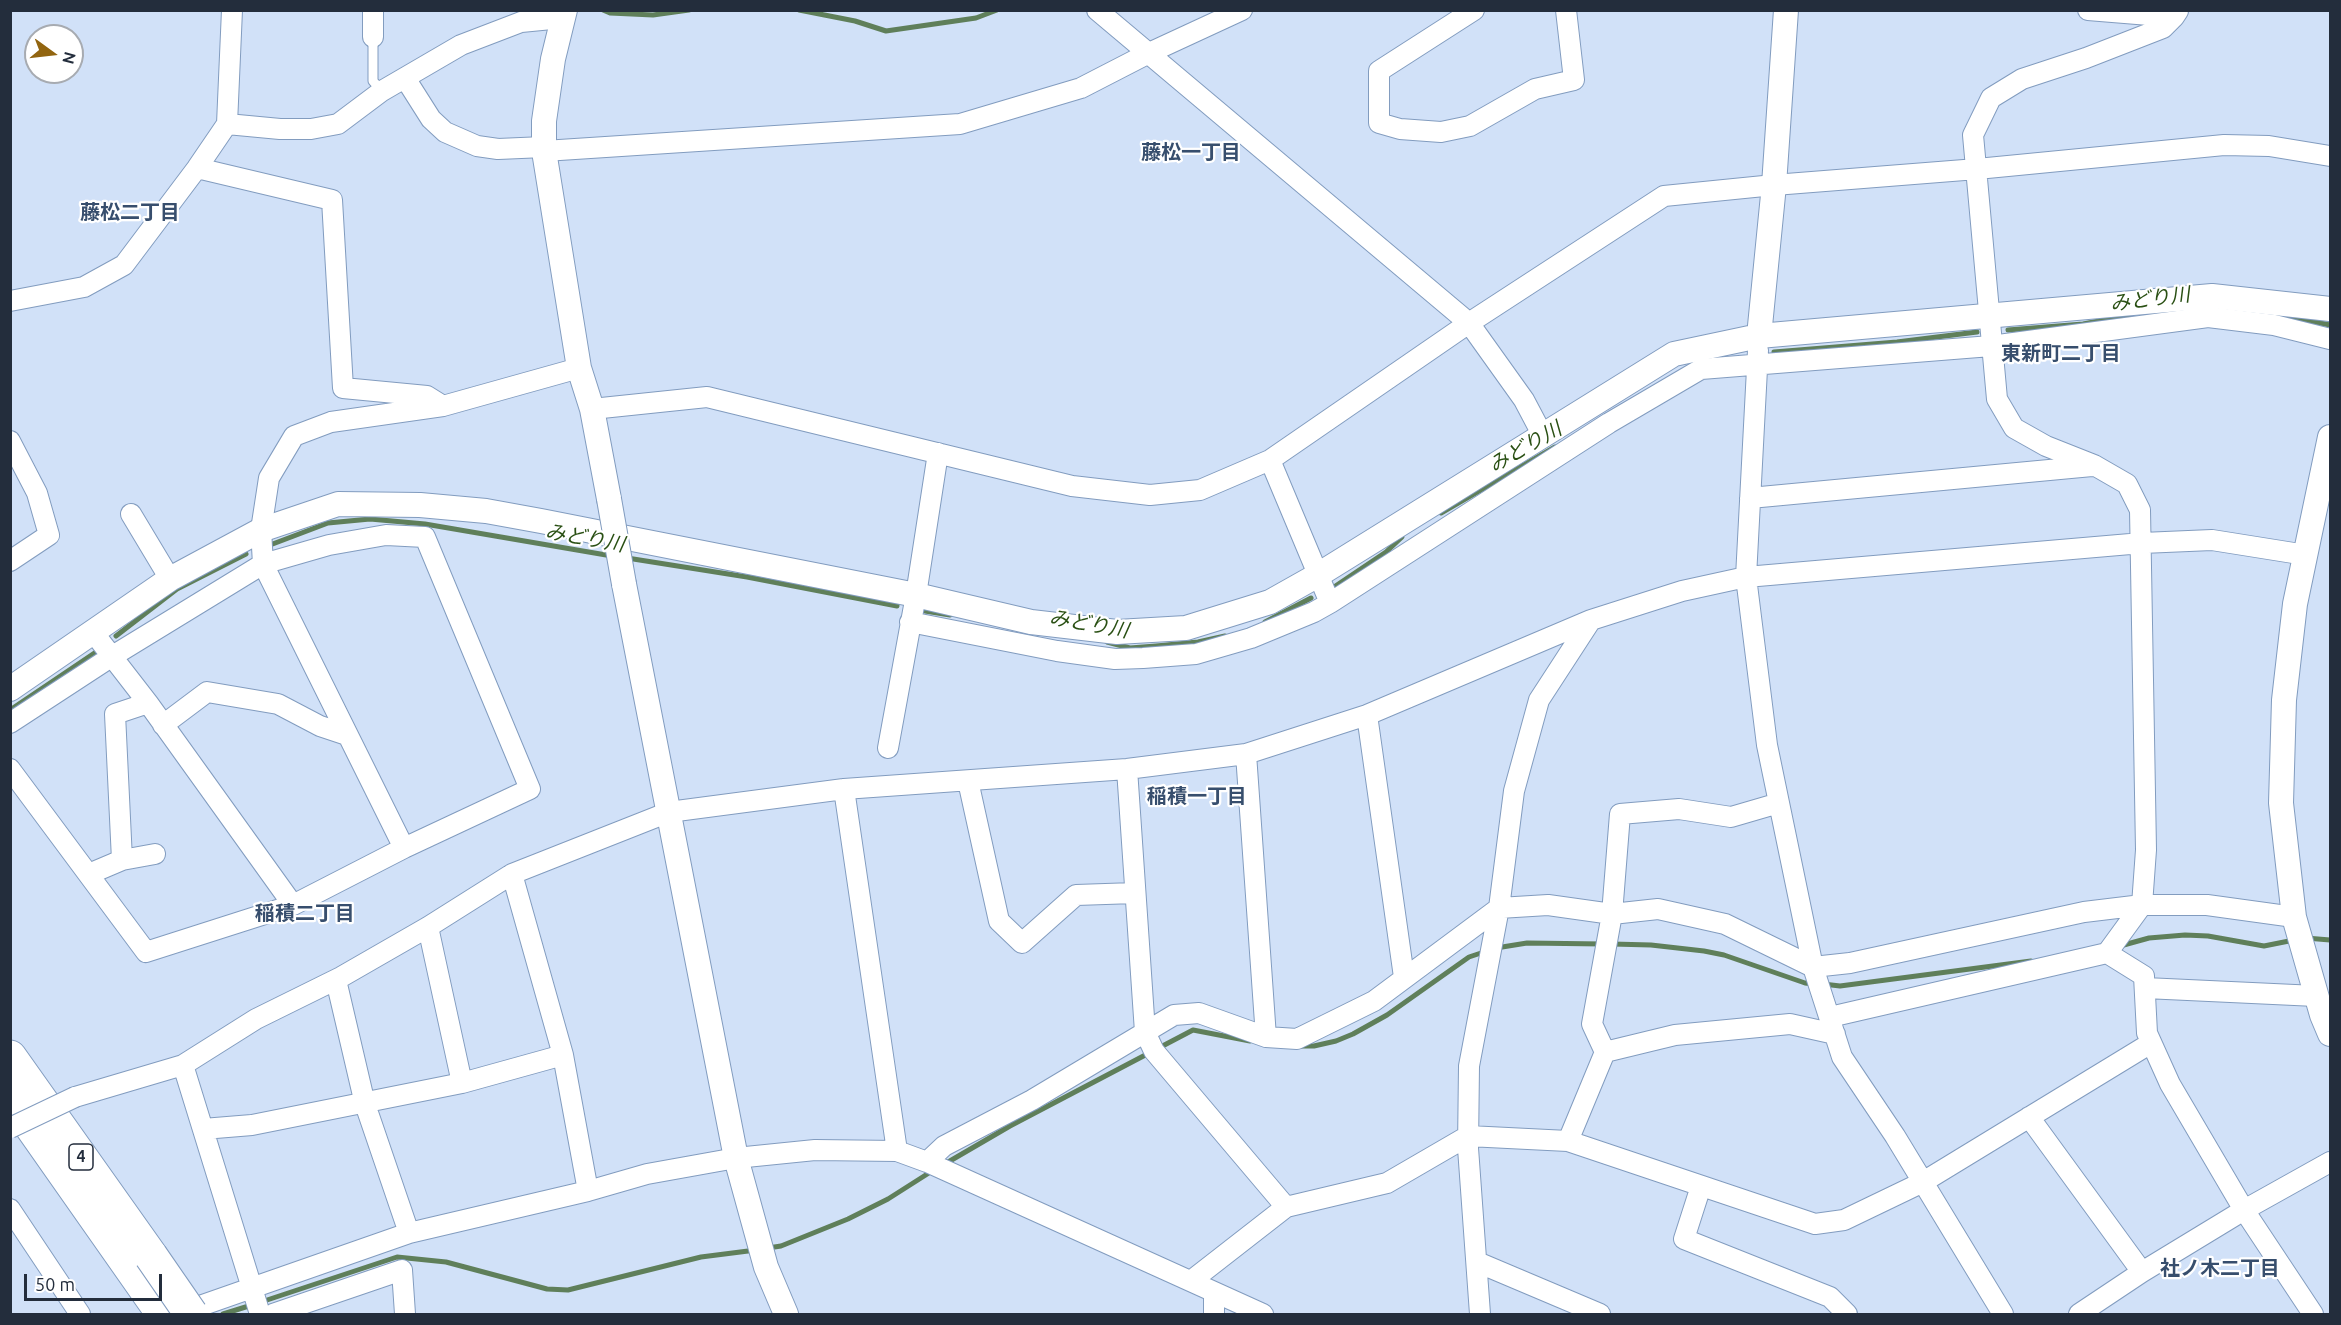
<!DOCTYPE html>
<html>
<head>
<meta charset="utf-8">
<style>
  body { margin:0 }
  #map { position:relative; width:2341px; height:1325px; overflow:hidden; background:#d1e1f8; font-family:Ubuntu,sans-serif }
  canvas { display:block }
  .frame { position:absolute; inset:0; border:12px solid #232d3c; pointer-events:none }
  .north { position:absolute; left:24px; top:24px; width:60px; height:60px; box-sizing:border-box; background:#fff; border:2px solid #a7abb1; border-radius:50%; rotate:105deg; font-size:16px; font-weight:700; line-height:24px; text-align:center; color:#232d3c }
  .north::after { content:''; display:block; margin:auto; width:21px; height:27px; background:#926510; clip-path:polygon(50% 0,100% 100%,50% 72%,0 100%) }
  .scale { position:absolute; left:24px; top:1274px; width:138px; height:27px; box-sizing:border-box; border:3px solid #232d3c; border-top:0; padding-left:8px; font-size:18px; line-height:21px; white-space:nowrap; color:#232d3c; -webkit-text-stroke:4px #fff; paint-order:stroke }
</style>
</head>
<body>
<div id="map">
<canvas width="2341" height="1325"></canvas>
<div class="frame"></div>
<div class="north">N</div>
<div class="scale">50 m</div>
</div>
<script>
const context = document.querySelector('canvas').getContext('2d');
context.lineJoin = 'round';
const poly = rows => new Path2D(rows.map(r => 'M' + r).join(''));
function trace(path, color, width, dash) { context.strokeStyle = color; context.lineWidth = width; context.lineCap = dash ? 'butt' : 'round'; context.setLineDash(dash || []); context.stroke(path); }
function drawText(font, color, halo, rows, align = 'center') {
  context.font = font + ' Ubuntu,"Noto Sans JP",sans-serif'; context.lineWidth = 4.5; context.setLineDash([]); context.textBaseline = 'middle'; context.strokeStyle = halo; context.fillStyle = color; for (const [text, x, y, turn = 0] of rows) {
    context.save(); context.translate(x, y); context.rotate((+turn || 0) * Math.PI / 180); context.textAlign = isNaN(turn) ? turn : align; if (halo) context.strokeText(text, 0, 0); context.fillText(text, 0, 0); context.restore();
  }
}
trace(poly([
  [603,10,610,13,653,15,689,10],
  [799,10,855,21,886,31,976,18,997,10],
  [2280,315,2330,325],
  [2008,330,2083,324,2131,315],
  [1774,352,1897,342,1977,332],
  [1441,513,1555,447],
  [270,545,328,523,370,519,425,524,612,556],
  [627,558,747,577,897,606],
  [1334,587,1386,552,1402,537],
  [925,611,950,615],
  [1265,622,1311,598],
  [116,636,177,589,246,554],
  [1107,642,1130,648,1156,646,1198,642,1225,636],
  [10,710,96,652],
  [2306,938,2330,940],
  [1612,944,1651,945,1704,951,1724,955,1805,983,1813,984],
  [2120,946,2149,938,2185,935,2208,936,2264,946,2294,940],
  [1496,948,1527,943,1603,944],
  [1823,984,1840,986,2031,961],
  [1301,1046,1314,1046,1336,1041,1353,1034,1387,1015,1469,957,1487,951],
  [943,1165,1010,1126,1193,1030,1250,1041],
  [768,1248,781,1246,848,1219,888,1199,932,1171],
  [261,1302,397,1257,446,1262,547,1289,568,1290,701,1257,756,1250],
  [223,1314,252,1305]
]), '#5f7f5a', 5);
const service = poly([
  [373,37,373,81,382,91]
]);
const minor = poly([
  [1097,10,1469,323,1524,400,1543,436],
  [1474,10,1379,71,1379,123,1400,129,1441,132,1470,126,1535,89,1574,80,1566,10],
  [2088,10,2174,17,2178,11],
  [2174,17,2163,28,2086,58,2022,79,1991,98,1973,135,1997,399,2014,428,2046,446,2094,465,2127,484,2140,510,2146,850,2142,905,2107,953,2144,976,2147,1033,2170,1084,2244,1210,2313,1314],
  [373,37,373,10],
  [405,78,431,119,445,132,477,146,498,149,544,147],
  [227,124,280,129,311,129,338,124,382,91,461,45,521,22,562,18],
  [544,151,960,124,1081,88,1149,53,1242,10],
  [197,168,332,200,343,388,427,396,443,406],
  [10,301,84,287,124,265,197,168,227,124,232,10],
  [1758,350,1746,577,1767,745,1813,967,1842,1057,1895,1136,2003,1314],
  [592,409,707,397,1072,486,1150,495,1200,490,1270,460,1469,323,1664,196,1774,185,1977,169,2224,145,2269,146,2330,156],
  [10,441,37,493,49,535,10,561],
  [1750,498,2092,466],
  [131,514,170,579],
  [1330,603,1609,423,1701,369,1991,346,2208,317,2274,325,2330,339],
  [910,622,1057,651,1115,659,1143,658,1196,654,1251,638,1314,612,1330,603,1270,460],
  [93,632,148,703,293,905],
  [1367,715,1404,977],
  [10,723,111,657,263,564,329,545,386,535,425,537,530,789,404,848],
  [163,725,207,692,278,704,320,726,347,735],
  [888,748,916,595,938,453],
  [1246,754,1266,1037],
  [10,769,146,952,293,905,404,848,263,564,261,530,269,478,294,436,331,422,443,406,579,368],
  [1127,769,1145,1032,1154,1051,1286,1207,1191,1281],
  [968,781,999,921,1022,943,1076,895,1135,893],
  [844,789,897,1151],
  [122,860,155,854],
  [89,874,122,860,115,714,148,703],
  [512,874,563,1055,588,1191],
  [428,927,462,1083,563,1055],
  [336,980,365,1104,409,1233],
  [2145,988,2316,996],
  [1830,1017,2107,953],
  [1605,1052,1675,1035,1790,1024,1835,1034],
  [183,1065,260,1314],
  [75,1097,183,1065,256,1019,341,977,428,927,512,874,669,812,844,789,1127,769,1246,754,1367,715,1591,620,1682,591,1746,577,2142,543,2212,540,2306,555],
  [2029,1117,2142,1272],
  [203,1129,252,1125,462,1083],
  [1568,1141,1605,1052,1592,1024,1612,914,1620,814,1679,809,1731,817,1779,803],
  [927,1162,944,1146,1032,1100,1174,1015,1199,1013,1266,1037,1297,1039,1374,1001,1499,908,1548,905,1612,914,1658,909,1725,924,1813,967,1850,963,2084,912,2142,905,2207,905,2294,917],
  [1701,1186,1684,1239,1830,1297,1847,1314],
  [1286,1207,1387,1183,1468,1136,1568,1141,1815,1224,1844,1220,1923,1182,2151,1043],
  [10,1209,80,1314],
  [1477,1262,1600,1314],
  [180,1313,409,1233,588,1191,647,1174,736,1158,815,1150,897,1151,927,1162,1263,1314],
  [273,1314,402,1270,405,1314],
  [1214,1314,1214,1292],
  [1480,1314,1468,1148,1469,1066,1499,908,1514,791,1539,700,1591,620],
  [2079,1314,2142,1272,2244,1210,2330,1162]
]);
const tertiary = poly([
  [565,10,553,59,544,121,544,151,579,368,592,409,609,499],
  [1759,336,1774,185,1786,10],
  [2330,437,2295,604,2284,700,2281,803,2294,917,2322,1015,2330,1034],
  [624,584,736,1158,766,1267,786,1314],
  [10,689,170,579,261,530,338,504,420,505,486,511,541,521,916,595,1031,622,1117,632,1186,628,1270,602,1318,575,1674,354,1759,336,2212,296,2330,309]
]);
const motorway = poly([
  [10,1057,151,1256],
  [10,1096,163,1314]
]);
trace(service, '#829cbf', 11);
trace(minor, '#829cbf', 22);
trace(tertiary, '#829cbf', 26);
trace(motorway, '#829cbf', 35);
trace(service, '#fff', 9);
trace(minor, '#fff', 20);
trace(tertiary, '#fff', 24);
trace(motorway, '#fff', 33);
const minorBridge = poly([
  [10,1128,75,1097]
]);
const tertiaryBridge = poly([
  [609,499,624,584]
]);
const motorwayBridge = poly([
  [151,1256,191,1314]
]);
trace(minorBridge, '#829cbf', 22, []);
trace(tertiaryBridge, '#829cbf', 26, []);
trace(motorwayBridge, '#829cbf', 35, []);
trace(minorBridge, '#fff', 20);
trace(tertiaryBridge, '#fff', 24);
trace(motorwayBridge, '#fff', 33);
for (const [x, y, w] of [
  [81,1157,24]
]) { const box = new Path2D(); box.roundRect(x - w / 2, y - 13, w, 26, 4.5); context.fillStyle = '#fff'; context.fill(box); trace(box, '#232d3c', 1.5); }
drawText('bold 16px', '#232d3c', null, [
  ["4",81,1157]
]);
drawText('bold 20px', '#374e6d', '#fff', [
  ["藤松一丁目",1191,152],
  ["藤松二丁目",130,212],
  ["東新町二丁目",2061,353],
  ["稲積一丁目",1197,796],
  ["稲積二丁目",305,913],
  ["社ノ木二丁目",2220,1268]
]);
drawText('italic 20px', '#2a5014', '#fff', [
  ["みどり川",2150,299,-7],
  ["みどり川",1525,447,-30],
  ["みどり川",585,538,10],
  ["みどり川",1089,624,10]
]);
</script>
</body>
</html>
